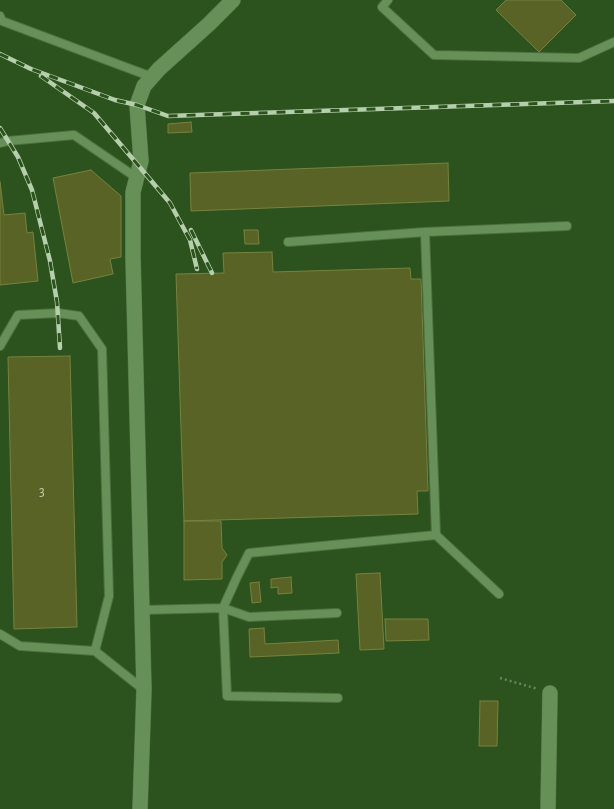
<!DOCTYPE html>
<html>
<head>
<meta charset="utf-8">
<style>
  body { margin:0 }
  canvas { display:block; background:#2c521d }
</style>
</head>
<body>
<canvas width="614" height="809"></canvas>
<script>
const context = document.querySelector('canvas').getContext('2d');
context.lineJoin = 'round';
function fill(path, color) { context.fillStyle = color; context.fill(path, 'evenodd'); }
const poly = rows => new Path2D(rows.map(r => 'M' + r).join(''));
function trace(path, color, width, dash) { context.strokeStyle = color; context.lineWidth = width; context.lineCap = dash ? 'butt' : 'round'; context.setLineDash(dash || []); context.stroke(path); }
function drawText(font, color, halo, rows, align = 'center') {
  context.font = font + ' "Alegreya Sans",sans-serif'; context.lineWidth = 3; context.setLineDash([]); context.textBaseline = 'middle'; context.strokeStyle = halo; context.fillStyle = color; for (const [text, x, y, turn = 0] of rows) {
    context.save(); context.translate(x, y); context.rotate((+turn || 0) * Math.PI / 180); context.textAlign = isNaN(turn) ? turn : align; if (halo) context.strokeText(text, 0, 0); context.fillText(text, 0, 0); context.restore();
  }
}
const building = poly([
  [506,0,561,0,576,15,539,52,496,10,506,0],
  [191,122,192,132,168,133,168,124,191,122],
  [448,163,449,201,191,211,190,173,448,163],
  [91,170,121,196,121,257,110,259,113,274,73,283,53,178,91,170],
  [0,182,4,215,25,213,27,233,33,232,38,281,0,285,0,182],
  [244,230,258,230,259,244,245,244,244,230],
  [272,252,273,272,410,268,411,279,421,279,428,491,417,491,418,514,184,521,176,274,224,273,223,253,272,252],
  [70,356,77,627,14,629,8,357,70,356],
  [184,521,221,521,222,548,227,555,222,562,222,579,184,580,184,521],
  [380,573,384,649,360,650,356,574,380,573],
  [291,577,292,593,278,594,278,587,271,588,271,579,291,577],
  [259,582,261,602,252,603,250,583,259,582],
  [385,619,428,619,429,640,386,641,385,619],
  [264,628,265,644,338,640,339,653,250,657,249,629,264,628],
  [480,701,498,701,497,746,479,746,480,701]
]);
fill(building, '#596326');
trace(building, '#76823f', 1);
const lane = poly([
  [388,0,382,7,434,55,579,58,614,42],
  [0,16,2,21,152,77],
  [0,143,8,141,74,135,137,178],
  [288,242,425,232],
  [0,346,18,315,58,313,79,316,102,349,109,596,95,651],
  [436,535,499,594],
  [142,610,223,608,249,617,337,613],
  [0,634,20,646,95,651,144,690],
  [338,698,227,696,223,608,237,577,249,553,436,535,425,232,567,226]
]);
const street = poly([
  [140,809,144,690,133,257,133,192,141,161,137,105,144,86,159,69,209,24,233,0],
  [548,809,550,693]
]);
trace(lane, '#4e6f40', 10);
trace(street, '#4e6f40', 16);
trace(poly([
  [500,678,538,689]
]), '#66875a', 2.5, [2, 3]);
trace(lane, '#679059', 8);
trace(street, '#679059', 15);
const rail = poly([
  [0,54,31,69,115,100,137,105,168,116,614,101],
  [41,76,94,113,170,203,190,240,197,269],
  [0,128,18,157,32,190,50,261,57,302,60,348],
  [191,230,212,273]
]);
trace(rail, '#b5cfac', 4.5);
trace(rail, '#2c521d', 3, [9]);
drawText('14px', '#bccfaa', null, [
  ["3",42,492]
]);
</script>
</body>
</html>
